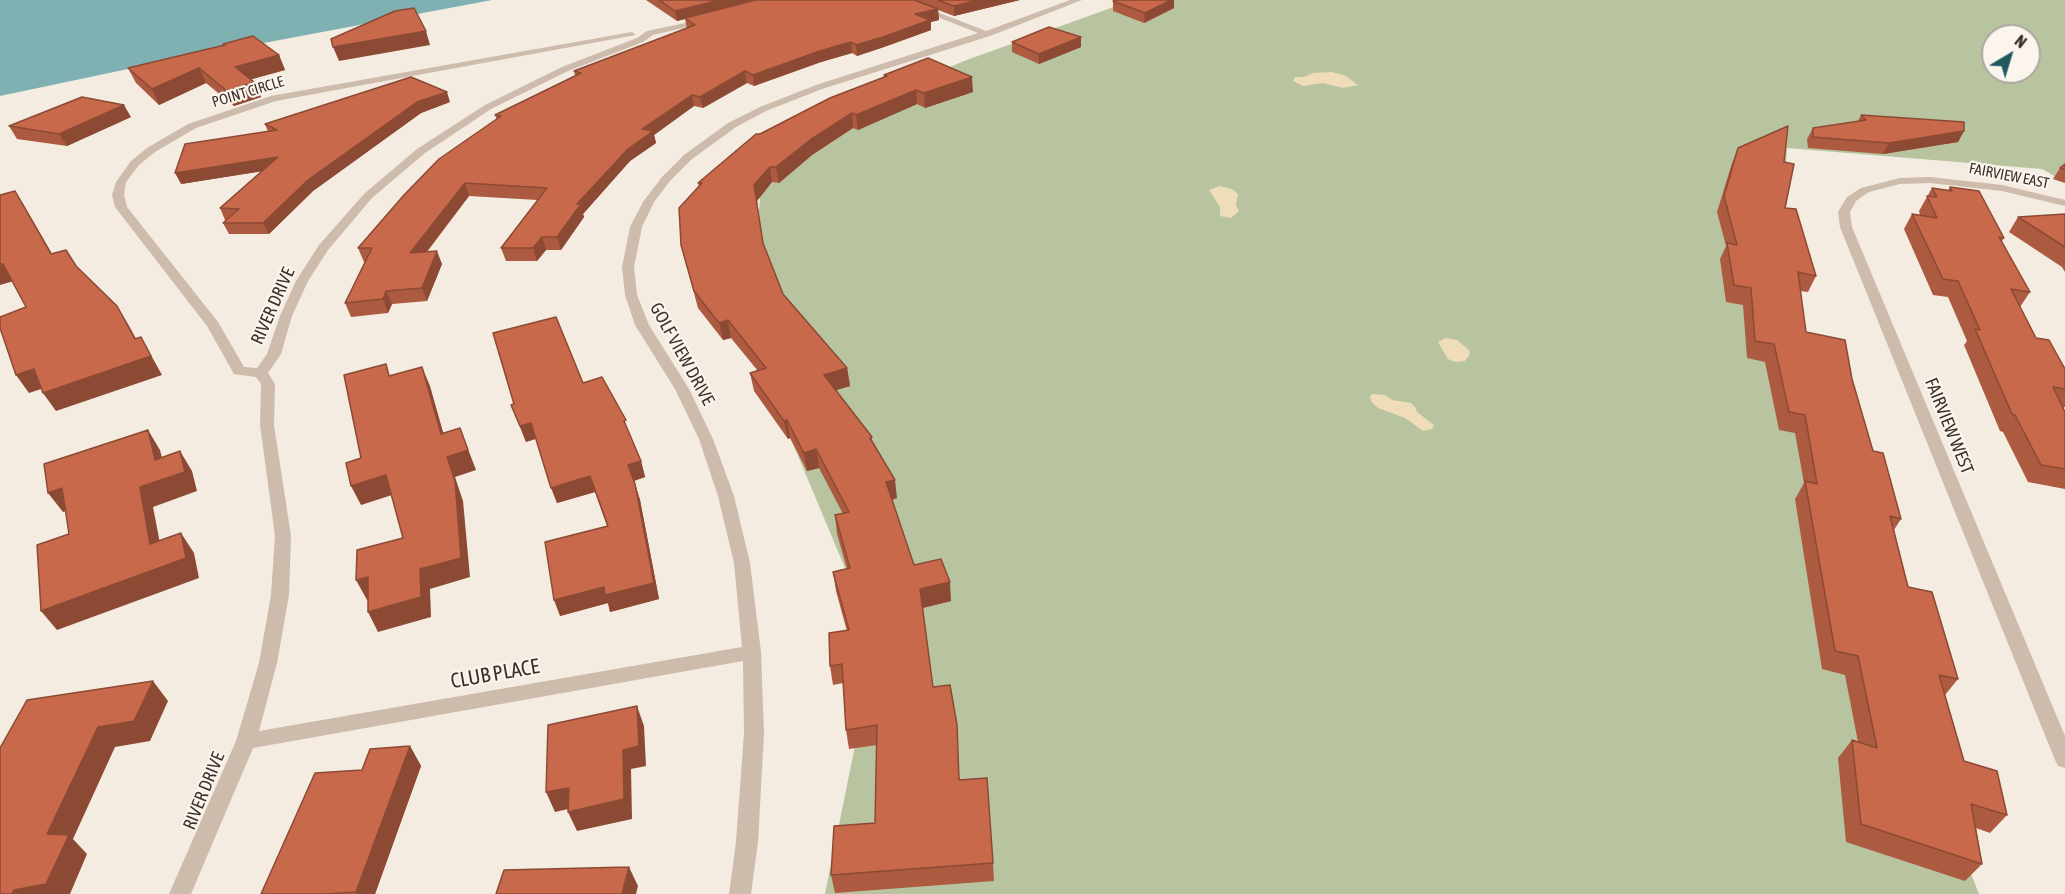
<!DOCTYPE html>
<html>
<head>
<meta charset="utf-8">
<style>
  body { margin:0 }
  #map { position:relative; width:2065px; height:894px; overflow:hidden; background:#f4ebe1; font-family:"Asap Condensed",sans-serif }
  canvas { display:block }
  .north { position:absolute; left:1981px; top:24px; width:60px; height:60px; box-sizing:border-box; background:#fbf5ee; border:2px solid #aea6a0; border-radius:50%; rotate:38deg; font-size:16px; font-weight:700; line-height:24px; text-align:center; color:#3b302b }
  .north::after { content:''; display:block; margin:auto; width:21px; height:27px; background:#1f5a5e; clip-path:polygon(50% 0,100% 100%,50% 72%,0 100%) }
</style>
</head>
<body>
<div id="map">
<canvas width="2065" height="894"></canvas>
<div class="north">N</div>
</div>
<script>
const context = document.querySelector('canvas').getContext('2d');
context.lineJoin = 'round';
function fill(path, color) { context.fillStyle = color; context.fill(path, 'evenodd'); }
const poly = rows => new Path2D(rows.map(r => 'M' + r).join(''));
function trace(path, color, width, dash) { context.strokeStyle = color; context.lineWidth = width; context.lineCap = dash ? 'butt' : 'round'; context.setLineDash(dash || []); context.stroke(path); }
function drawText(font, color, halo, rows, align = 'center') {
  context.font = font + ' "Asap Condensed",sans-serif'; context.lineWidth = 4.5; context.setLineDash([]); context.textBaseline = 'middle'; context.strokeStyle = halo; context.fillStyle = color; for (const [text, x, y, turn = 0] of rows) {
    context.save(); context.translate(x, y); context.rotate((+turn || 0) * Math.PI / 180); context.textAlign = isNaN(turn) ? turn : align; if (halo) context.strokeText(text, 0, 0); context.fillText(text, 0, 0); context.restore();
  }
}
fill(poly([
  [1133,0,2065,0,2065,182,2042,169,1787,148,1775,379,1979,894,825,894,876,642,749,339,764,147,964,61],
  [1993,36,2029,36,2029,72,1993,72]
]), '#b8c4a0');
fill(poly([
  [1332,72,1346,76,1358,85,1343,88,1323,83,1303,86,1293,81,1295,77,1304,77,1313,73],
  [1220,186,1232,189,1238,194,1236,205,1239,211,1231,218,1220,216,1220,207,1209,190],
  [1446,338,1457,340,1469,350,1470,354,1465,361,1455,362,1448,359,1438,342],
  [1373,394,1385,395,1392,400,1411,403,1415,407,1417,412,1434,425,1432,429,1423,431,1405,418,1378,408,1371,401,1370,396]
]), '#efdcb8');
fill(poly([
  [0,0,492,0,147,65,0,96]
]), '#7fb0b2');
fill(poly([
  [895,0,906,0,986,31,1070,0,1082,0,990,36,822,89,766,111,736,127,692,159,670,181,654,202,642,227,634,267,637,295,649,325,689,389,713,439,734,496,750,563,761,652,764,733,758,842,751,894,729,894,736,842,744,733,743,661,253,748,191,894,169,894,236,741,259,663,271,595,275,536,260,425,261,384,256,377,234,374,207,326,115,207,112,195,116,182,131,161,147,148,188,124,271,96,632,32,636,35,276,101,196,128,155,152,139,165,126,182,124,195,127,207,218,322,244,367,257,368,267,354,280,316,296,281,319,245,364,194,417,149,485,105,562,67,637,38,647,31,709,18,709,22,653,35,643,42,568,71,491,109,425,153,372,198,328,250,308,281,292,316,281,354,268,373,275,384,274,425,291,536,289,595,277,663,259,731,742,647,734,563,718,496,699,439,675,389,635,325,625,295,622,267,630,227,643,202,662,177,684,155,728,123,760,107,816,85,978,33,895,0],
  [1930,177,2002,185,2065,200,2065,206,2002,191,1930,183,1900,184,1869,192,1856,201,1850,212,1852,227,2065,736,2065,768,2058,766,2055,760,1840,227,1838,212,1847,197,1861,188,1900,178,1930,177]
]), '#cdbbac');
fill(poly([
  [646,0,1020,0,954,16,938,10,939,20,931,22,931,30,884,47,857,56,852,53,821,62,754,86,747,83,703,108,694,106,654,135,656,143,630,161,583,214,584,217,561,250,546,250,537,261,506,261,501,248,538,200,469,196,427,252,442,264,427,301,392,304,388,313,351,317,345,303,365,262,364,262,358,248,497,120,495,115,575,76,574,71,687,29,685,19,677,21],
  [1113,1,1174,8,1144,23,1113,11],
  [1012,42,1081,47,1039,64,1012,52],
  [223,44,279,55,285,70,251,79,254,82,261,97,234,106,206,83,159,105,136,83,128,68,224,45],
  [884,75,973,92,925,108,917,104,858,130,853,128,812,155,779,183,772,182,757,201,763,244,783,294,847,368,850,386,836,390,872,437,872,442,897,498,892,500,914,565,951,601,923,608,933,687,960,780,993,863,994,881,835,893,831,875,875,823,877,745,849,749,846,730,843,683,833,685,830,666,847,631,836,591,833,572,847,569,837,534,835,515,843,514,819,468,807,471,790,438,788,439,754,391,750,373,758,371,731,338,723,340,698,308,681,245,699,187,698,183,760,134,884,78],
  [450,102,421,113,313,191,269,234,229,234,223,223,226,220,225,220,220,208,262,171,181,184,268,132,265,124],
  [1861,115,1964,131,1958,142,1883,154,1808,148,1807,139,1813,128,1858,121],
  [131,117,67,146,17,139,9,126],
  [1738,148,1784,162,1785,208,1816,276,1808,292,1800,291,1806,332,1852,379,1873,451,1901,519,1894,530,1908,587,1958,679,1945,695,1964,761,2007,815,1990,833,1976,828,1982,864,1965,881,1846,842,1838,758,1852,740,1858,742,1845,675,1822,669,1795,499,1804,483,1795,433,1779,430,1765,362,1747,358,1743,305,1726,302,1720,259,1726,246,1717,212,1732,163],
  [2065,164,2065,183,2053,179,2060,168],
  [1950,187,2004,238,2002,241,2030,292,2020,307,2036,338,2065,369,2065,407,2063,408,2065,412,2065,489,2028,482,2003,432,2000,431,1964,345,1967,341,1948,297,1933,295,1904,229,1912,214,1920,215,1919,211,1932,188,1948,190],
  [2065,214,2065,272,2062,267,2009,232,2018,217],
  [583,383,630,436,641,461,645,477,634,481,640,500,659,599,610,612,608,603,560,616,607,526,595,492,557,503,536,439,526,442,511,405],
  [410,746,421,766,375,894,261,894,362,770]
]), '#ac5a40');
fill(poly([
  [720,0,764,0,685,18,685,19,677,21,675,11],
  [978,0,1020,0,954,16,954,6],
  [1171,0,1174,0,1174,8,1144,23,1145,13],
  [938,9,939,20,931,22,931,30,884,47,857,56,856,45,915,14],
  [426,31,430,45,339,61,333,47],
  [1081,37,1081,47,1039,64,1039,54],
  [851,42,852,53,821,62,754,86,753,75,820,51],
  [279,55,285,70,242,82,235,67],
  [199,68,206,83,159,105,152,89],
  [745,71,747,83,703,108,700,97],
  [972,77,973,92,925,108,924,93],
  [254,82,261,97,234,106,227,91],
  [916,90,917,104,858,130,856,115],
  [447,92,450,102,421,113,313,191,269,234,263,223,308,180,417,102],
  [692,95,694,106,654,135,656,143,630,161,583,214,584,217,561,250,557,237,577,204,642,129],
  [124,105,131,117,67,146,59,134],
  [852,113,853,128,812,155,779,183,776,167,810,140],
  [1964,131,1958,142,1883,154,1889,143],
  [278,157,283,168,181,184,175,173],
  [770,167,772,182,757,201,754,185],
  [465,183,469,196,415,266,410,253],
  [15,191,25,207,62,271,51,254],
  [542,237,546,250,537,261,533,248],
  [437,251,442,264,427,301,422,288],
  [0,264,3,264,14,281,0,285],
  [386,291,392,304,388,313,383,299],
  [117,306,128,324,146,357,135,339],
  [728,320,731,338,723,340,719,323],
  [141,337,162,375,56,411,43,393],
  [422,367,430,386,449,453,441,434],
  [847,368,850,386,827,393,824,375],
  [34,369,47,387,29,393,16,375],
  [787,420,790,438,788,439,784,421],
  [531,423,537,438,526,442,520,426],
  [460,428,476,470,455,477,463,501,470,577,430,589,431,617,378,632,368,612,420,569,447,457],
  [148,430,160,450,167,478,180,451,192,471,197,491,153,507,164,564,150,544,140,487,155,460],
  [816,449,819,468,807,471,804,453],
  [641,461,645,477,633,481,628,465],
  [386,475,395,494,361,505,351,486],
  [590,476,595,492,557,503,551,488],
  [895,480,897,498,888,501,886,482],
  [635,484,640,500,659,599,610,612,608,603,560,616,554,600,604,587],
  [62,488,76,508,63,512,48,493],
  [181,533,194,553,199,578,57,630,41,611],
  [368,577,378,597,367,600,356,580],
  [950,582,951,601,922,608,920,589],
  [153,681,168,701,150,741,115,747,73,839,87,854,70,894,12,894,47,834,98,727],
  [637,706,644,726,646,766,631,769,632,819,577,831,568,812,623,750],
  [410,746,421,766,375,894,357,894,356,892],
  [569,788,577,807,555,812,546,792],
  [629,867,638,886,636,894,622,894]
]), '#8c4a34');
const building = poly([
  [659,0,720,0,675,11,659,0],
  [756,0,914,0,938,9,915,14,930,20,883,37,856,45,851,42,820,51,753,75,745,71,700,97,692,95,642,129,653,131,628,149,577,204,581,204,557,237,542,237,533,248,501,248,547,188,465,183,410,253,437,251,422,288,386,291,383,299,345,303,372,248,358,248,404,195,439,159,501,116,495,115,581,73,574,71,695,25,685,18,756,0],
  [938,0,978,0,954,6,938,0],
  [1116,0,1171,0,1145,13,1113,1,1116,0],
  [414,8,426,31,333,47,331,39,395,11,414,8],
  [1049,27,1081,37,1039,54,1012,42,1049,27],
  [253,36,279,55,235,67,254,82,227,91,199,68,152,89,128,68,225,45,223,44,253,36],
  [928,58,972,77,924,93,916,90,856,115,852,113,810,140,776,167,770,167,754,185,763,243,783,294,847,368,824,375,872,437,870,438,895,480,886,482,914,565,941,559,950,582,920,589,933,687,950,685,957,725,959,780,987,778,993,863,831,875,834,826,875,823,877,725,846,730,842,664,830,666,829,633,849,630,833,572,850,568,835,515,849,512,816,449,804,453,787,420,784,421,750,373,766,368,728,320,719,323,694,291,681,245,679,208,702,183,698,183,756,134,760,134,830,98,887,76,884,75,928,58],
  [411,77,447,92,417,102,308,180,263,223,223,223,239,209,220,208,278,157,175,173,185,144,277,130,265,124,411,77],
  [82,97,124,105,59,134,9,126,82,97],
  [1861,115,1964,122,1964,131,1889,143,1813,137,1813,128,1866,120,1861,115],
  [1788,126,1784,162,1794,164,1785,208,1796,209,1816,276,1798,272,1806,332,1845,340,1852,379,1873,451,1883,453,1901,519,1890,516,1908,587,1932,592,1958,679,1939,675,1964,761,1997,771,2007,815,1971,804,1982,864,1861,824,1852,740,1877,748,1858,656,1835,651,1805,481,1817,484,1805,415,1789,412,1774,344,1755,341,1751,288,1734,285,1727,243,1737,245,1724,196,1738,148,1788,126],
  [2065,164,2065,169,2060,168,2065,164],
  [1950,187,1979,191,2004,238,1999,237,2030,292,2011,289,2036,338,2049,340,2065,369,2065,389,2053,387,2065,412,2065,469,2041,465,2015,415,2012,414,1975,329,1980,330,1958,281,1943,279,1912,214,1937,218,1927,196,1937,197,1932,188,1952,191,1950,187],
  [15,191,51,254,66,250,76,266,117,306,135,339,141,337,151,356,43,393,34,369,16,375,0,328,0,317,26,307,3,264,0,264,0,195,15,191],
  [2065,214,2065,247,2018,217,2065,214],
  [556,317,583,383,602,377,626,420,624,421,641,461,628,465,635,484,654,583,605,595,604,587,554,600,545,542,608,526,590,476,551,488,531,423,520,426,511,405,514,404,493,333,556,317],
  [386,364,389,376,422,367,441,434,460,428,468,450,447,457,455,481,461,558,420,569,421,597,368,612,368,577,356,580,357,550,403,538,386,475,351,486,346,463,361,458,344,375,386,364],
  [148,430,155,460,180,451,185,472,140,487,150,544,181,533,186,558,41,611,37,545,69,534,62,488,48,493,44,464,148,430],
  [153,681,134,721,98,727,47,834,69,835,46,884,14,890,12,894,0,894,0,748,27,700,153,681],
  [637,706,639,746,623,750,624,799,568,812,569,788,546,792,548,725,637,706],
  [410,746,356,892,326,894,261,894,315,773,362,770,370,749,410,746],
  [629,867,622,894,496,894,504,870,629,867]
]);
fill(building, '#c8694b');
trace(building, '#8c4a34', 1.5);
drawText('15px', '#3b302b', '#fbf5ee', [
  ["POINT CIRCLE",248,92,-17],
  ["FAIRVIEW EAST",2009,176,11]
]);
drawText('18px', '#3b302b', '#fbf5ee', [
  ["RIVER DRIVE",273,306,-66],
  ["GOLF VIEW DRIVE",682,354,61],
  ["FAIRVIEW WEST",1949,426,68],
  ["RIVER DRIVE",204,791,-68]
]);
drawText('21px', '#3b302b', '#fbf5ee', [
  ["CLUB PLACE",495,674,-10]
]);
</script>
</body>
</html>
